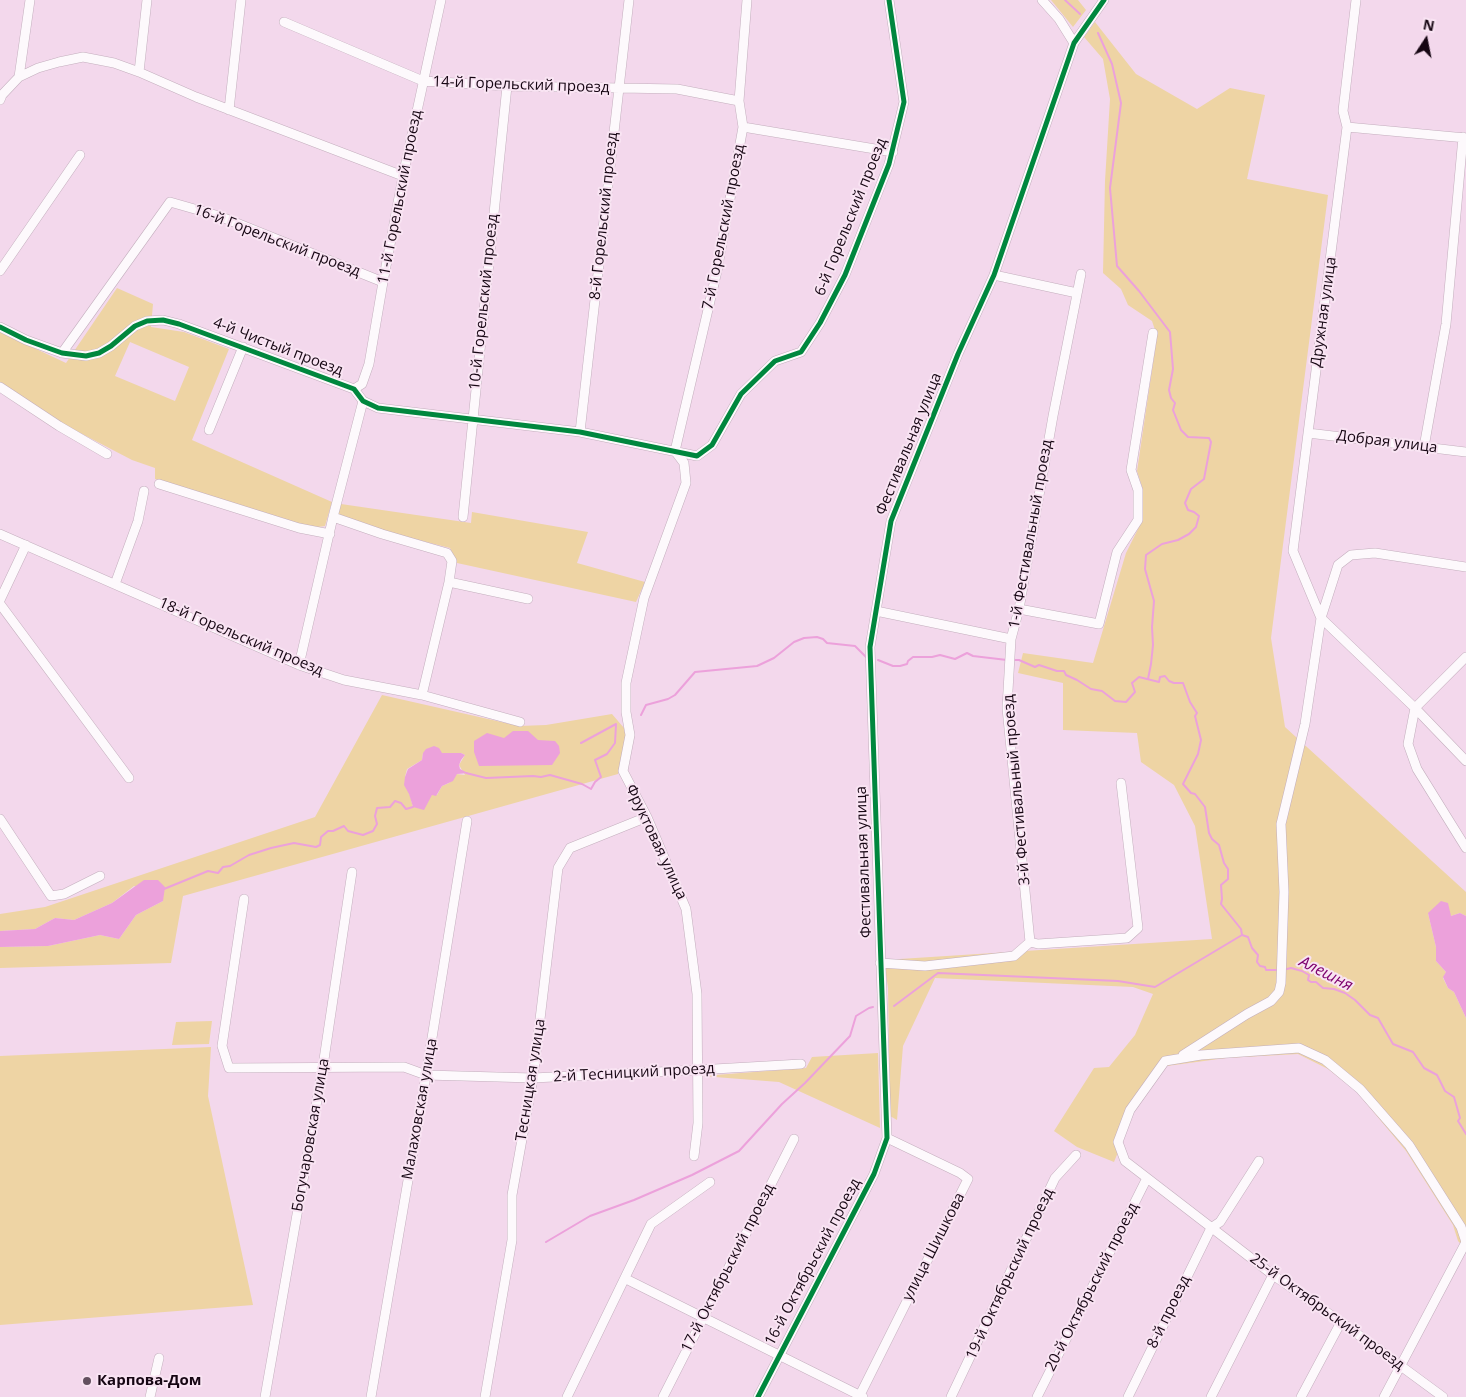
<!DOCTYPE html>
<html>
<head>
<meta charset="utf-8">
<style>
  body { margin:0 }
  #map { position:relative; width:1466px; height:1397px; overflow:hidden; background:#f3d8ec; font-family:"Open Sans",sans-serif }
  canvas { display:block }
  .north { position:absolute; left:1401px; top:15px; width:50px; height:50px; -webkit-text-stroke:4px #f9e4f3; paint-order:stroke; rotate:11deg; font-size:14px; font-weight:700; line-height:20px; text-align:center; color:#160613 }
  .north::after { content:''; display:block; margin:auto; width:18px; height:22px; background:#160613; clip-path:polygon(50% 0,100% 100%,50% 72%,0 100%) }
</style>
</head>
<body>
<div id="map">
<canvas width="1466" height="1397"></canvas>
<div class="north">N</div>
</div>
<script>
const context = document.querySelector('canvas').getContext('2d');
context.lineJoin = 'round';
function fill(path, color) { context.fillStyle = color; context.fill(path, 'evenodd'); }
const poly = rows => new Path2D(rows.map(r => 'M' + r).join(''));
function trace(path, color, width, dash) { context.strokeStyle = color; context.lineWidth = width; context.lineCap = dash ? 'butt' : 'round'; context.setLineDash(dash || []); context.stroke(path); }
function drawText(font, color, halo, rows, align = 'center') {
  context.font = font + ' "Open Sans",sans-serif'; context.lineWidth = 4; context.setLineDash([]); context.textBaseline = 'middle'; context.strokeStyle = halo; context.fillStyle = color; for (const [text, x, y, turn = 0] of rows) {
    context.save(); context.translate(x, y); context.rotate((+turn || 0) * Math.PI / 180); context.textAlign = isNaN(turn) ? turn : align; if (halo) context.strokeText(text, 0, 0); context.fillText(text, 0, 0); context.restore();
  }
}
fill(poly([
  [1051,0,1078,0,1086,10,1073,27],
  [1095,22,1136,74,1197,109,1230,88,1265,95,1247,179,1328,195,1271,638,1285,727,1466,892,1466,916,1460,913,1451,916,1428,913,1436,947,1436,961,1446,972,1443,978,1448,988,1454,992,1466,1018,1466,1250,1458,1241,1453,1225,1406,1151,1356,1091,1328,1069,1298,1054,1226,1058,1167,1066,1134,1112,1114,1162,1077,1147,1054,1131,1094,1068,1109,1067,1135,1035,1153,994,1133,987,935,978,903,1046,897,1120,890,1116,888,988,884,960,1212,939,1195,826,1174,785,1141,762,1137,733,1063,730,1063,683,1018,673,1023,653,1093,663,1126,553,1141,523,1143,490,1137,471,1157,336,1152,321,1128,305,1121,289,1103,273,1105,181,1110,99,1103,59,1084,37],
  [117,288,153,304,151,327,184,332,229,349,192,440,332,502,325,526,318,527,301,525,155,479,155,468,132,460,63,424,0,383,0,332,66,363],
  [130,342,189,367,175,401,115,376],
  [341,504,471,523,472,512,588,532,577,563,645,582,636,602,457,563,450,548,382,531,338,515],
  [382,695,519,726,546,725,612,714,624,728,626,738,618,774,183,896,171,963,0,968,0,947,48,946,100,935,119,939,136,915,163,901,134,886,112,903,74,920,55,918,35,929,0,931,0,914,45,907,315,817],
  [423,753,461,753,465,755,459,765,465,775,456,774,449,783,442,786,437,795,432,795,413,807,405,777,407,769,422,760],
  [212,1021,209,1044,172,1045,176,1022],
  [211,1047,208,1096,253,1305,0,1325,0,1056],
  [878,1053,880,1128,779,1082,702,1076,806,1068,812,1057]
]), '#eed4a4');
fill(poly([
  [513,731,528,731,538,740,555,741,559,746,560,753,552,765,479,766,474,752,474,741,487,733,504,738],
  [434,746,439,748,442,753,461,753,465,755,461,760,459,765,460,769,468,773,457,774,453,781,442,786,436,796,432,795,424,810,413,807,409,794,404,785,405,777,408,769,422,760,423,753,426,749],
  [144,880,158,880,165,887,163,901,136,915,119,939,100,935,48,946,0,947,0,931,35,929,55,918,74,920,112,903],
  [1441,901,1448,903,1451,916,1460,913,1466,916,1466,1018,1454,992,1448,988,1443,977,1446,972,1436,961,1436,947,1428,913]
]), '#eca1db');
trace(poly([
  [1065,0,1080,14],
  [1098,33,1112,64,1121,103,1110,188,1117,266,1139,291,1170,332,1173,369,1169,390,1171,398,1175,403,1173,410,1181,430,1188,437,1209,438,1211,442,1204,479,1191,489,1185,503,1188,510,1194,512,1199,516,1196,527,1189,534,1178,540,1162,544,1146,555,1145,569,1154,601,1152,627,1153,645,1151,664,1148,679],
  [878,660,893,666,900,666,907,664,908,661,913,657,932,657,940,655,955,659,967,653,973,656,1007,660],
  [1013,660,1019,660,1035,667,1039,665,1057,671,1064,671,1066,675,1077,680,1091,689,1102,691,1115,701,1126,702,1135,692,1132,683,1139,677,1159,682,1160,677,1165,676,1169,681,1174,683,1183,683,1190,702,1197,713,1195,716,1201,740,1198,754,1183,784,1191,793,1195,794,1205,807,1209,833,1212,839,1219,845,1224,863,1228,869,1228,879,1221,885,1222,899,1221,904,1241,929,1242,935,1248,937,1252,948,1258,955,1257,962,1260,966,1265,967,1266,970,1276,970],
  [641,715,646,705,668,699,675,695,695,672,757,666,774,658,794,642,804,638,817,637,823,639,827,643,855,646,866,657],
  [581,743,616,724],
  [466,773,486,778,533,776,541,777,550,775,582,784,591,789,595,782,601,777,595,760,607,754,615,743,616,724],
  [164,889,208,871,218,873,223,867,230,866,249,855,271,848,294,843,316,847,320,845,321,837,328,831,333,831,344,826,348,831,363,835,373,831,377,824,375,816,377,808,390,807,395,801,401,803,406,809,413,807],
  [1287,969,1291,968,1302,971,1309,975,1308,980,1311,982,1316,982,1323,988,1334,989,1345,993,1355,1000,1370,1015,1378,1018,1393,1044,1413,1052,1424,1068,1437,1075,1445,1091,1454,1097,1460,1118,1458,1121,1466,1134],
  [894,1006,938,973,1118,981,1155,987,1242,935],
  [546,1242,590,1216,634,1200,692,1175,739,1151,782,1104,805,1083,850,1036,856,1016,869,1008,873,1007]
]), '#eca1db', 2);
const minor = poly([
  [147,0,139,72,196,97,403,176],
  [1042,0,1059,19,1074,43],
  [284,22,423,81,507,86,677,89,739,101],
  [19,77,30,0],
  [0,100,2,95,19,77,38,68,59,62,83,57,114,63,139,72],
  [229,110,241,0],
  [743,127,893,152],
  [1347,127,1466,138],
  [0,271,80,155],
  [994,275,1077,293],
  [0,327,26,340,62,353,86,356,99,353,111,346,135,326,147,321,163,320,179,324,354,389,363,401,378,408,580,432,697,456,712,445,741,394,775,361,801,352,820,323,845,275,889,164,904,102,889,0],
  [62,353,170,202,219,216,383,282],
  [0,387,59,426,107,454],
  [354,389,362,384,369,364,383,282,403,176,441,0],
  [209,430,243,347],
  [580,432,629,0],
  [1308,433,1466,452],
  [1424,447,1446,324,1463,137],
  [675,451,684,463,686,483,644,598,626,683,626,712,630,735,623,771,647,817,686,909,697,994,698,1123,694,1156],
  [675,451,717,271,743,127,739,101,747,0],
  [159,484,299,528,330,534],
  [333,517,382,534,447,553,452,561,449,582,528,599],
  [463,517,507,86],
  [0,534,299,665,344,680,422,695,520,722],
  [115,584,138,521,144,491],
  [0,600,26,545],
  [0,604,129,778],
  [1019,609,1099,624,1117,552,1138,520,1138,490,1131,470,1153,333],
  [876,611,1011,639],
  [1321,618,1293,551,1347,127,1343,111,1356,0],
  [1321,618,1338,565,1351,555,1375,553,1466,567],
  [1466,657,1415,708,1466,761],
  [299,665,333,517,363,401],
  [422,695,449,582],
  [0,819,51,896,64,894,100,876],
  [244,899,222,1046,229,1068,404,1067,426,1075,533,1078,697,1070,801,1064],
  [1030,942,1007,708,1011,639,1019,609,1053,416,1081,274],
  [1030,942,1038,944,1127,938,1138,928,1121,783],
  [880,963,925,966,1014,956,1030,942],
  [1183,1055,1247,1014,1271,1001,1279,992,1281,983,1284,892,1281,824,1305,724,1321,618,1415,708,1408,744,1417,769,1466,848],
  [626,1279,863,1397],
  [150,1397,159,1358],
  [265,1397,323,1066,352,872],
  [371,1397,426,1075,467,821],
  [485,1397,512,1240,512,1195,533,1078,558,868,570,848,647,817],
  [567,1397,651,1224,710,1182],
  [663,1397,794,1139],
  [758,1397,874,1174,887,1138,870,647,891,521,958,354,994,275,1074,43,1104,0],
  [859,1397,968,1179,960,1173,887,1138],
  [951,1397,1055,1178,1076,1155],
  [1037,1397,1147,1178],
  [1128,1397,1211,1228,1220,1222,1259,1161],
  [1211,1397,1273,1275],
  [1301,1397,1341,1322],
  [1384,1397,1466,1242],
  [1443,1397,1341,1322,1273,1275,1125,1161,1118,1142,1130,1110,1165,1061,1201,1055,1299,1048,1325,1060,1360,1089,1409,1145,1461,1227,1466,1242]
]);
trace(minor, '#c3aebd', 10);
trace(minor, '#fdf9fc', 9);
trace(poly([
  [0,327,26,340,62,353,86,356,99,353,111,346,135,326,147,321,163,320,179,324,354,389,363,401,378,408,580,432,697,456,712,445,741,394,775,361,801,352,820,323,845,275,889,164,904,102,889,0],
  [758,1397,874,1174,887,1138,870,647,891,521,958,354,994,275,1074,43,1104,0]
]), '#00873e', 5);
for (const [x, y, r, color] of [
  [87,1381,5,"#63505f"]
]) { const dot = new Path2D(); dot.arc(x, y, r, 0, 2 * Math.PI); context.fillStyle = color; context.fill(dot); trace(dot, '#f9e4f3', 2); }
drawText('15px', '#160613', '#f9e4f3', [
  ["14-й Горельский проезд",521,85,2],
  ["11-й Горельский проезд",400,197,-79],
  ["8-й Горельский проезд",604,216,-84],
  ["6-й Горельский проезд",851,217,-68],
  ["7-й Горельский проезд",724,227,-79],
  ["16-й Горельский проезд",277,241,21],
  ["10-й Горельский проезд",484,302,-84],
  ["Дружная улица",1324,312,-82],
  ["4-й Чистый проезд",278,347,21],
  ["Добрая улица",1387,442,7],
  ["Фестивальная улица",909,444,-68],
  ["1-й Фестивальный проезд",1031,534,-80],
  ["18-й Горельский проезд",241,637,23],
  ["3-й Фестивальный проезд",1017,790,-95],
  ["Фруктовая улица",656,842,65],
  ["Фестивальная улица",864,862,-92],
  ["2-й Тесницкий проезд",634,1073,-3],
  ["Тесницкая улица",531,1080,-81],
  ["Малаховская улица",420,1109,-80],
  ["Богучаровская улица",311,1135,-80],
  ["улица Шишкова",934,1247,-63],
  ["16-й Октябрьский проезд",813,1262,-62],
  ["17-й Октябрьский проезд",728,1268,-63],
  ["19-й Октябрьский проезд",1010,1274,-65],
  ["20-й Октябрьский проезд",1092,1287,-63],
  ["8-й проезд",1169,1312,-64],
  ["25-й Октябрьский проезд",1327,1312,36]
]);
drawText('bold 15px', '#160613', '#f9e4f3', [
  ["Карпова-Дом",97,1381]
], 'left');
drawText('italic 16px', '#7d016d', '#f9e4f3', [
  ["Алешня",1326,974,27]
]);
</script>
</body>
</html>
